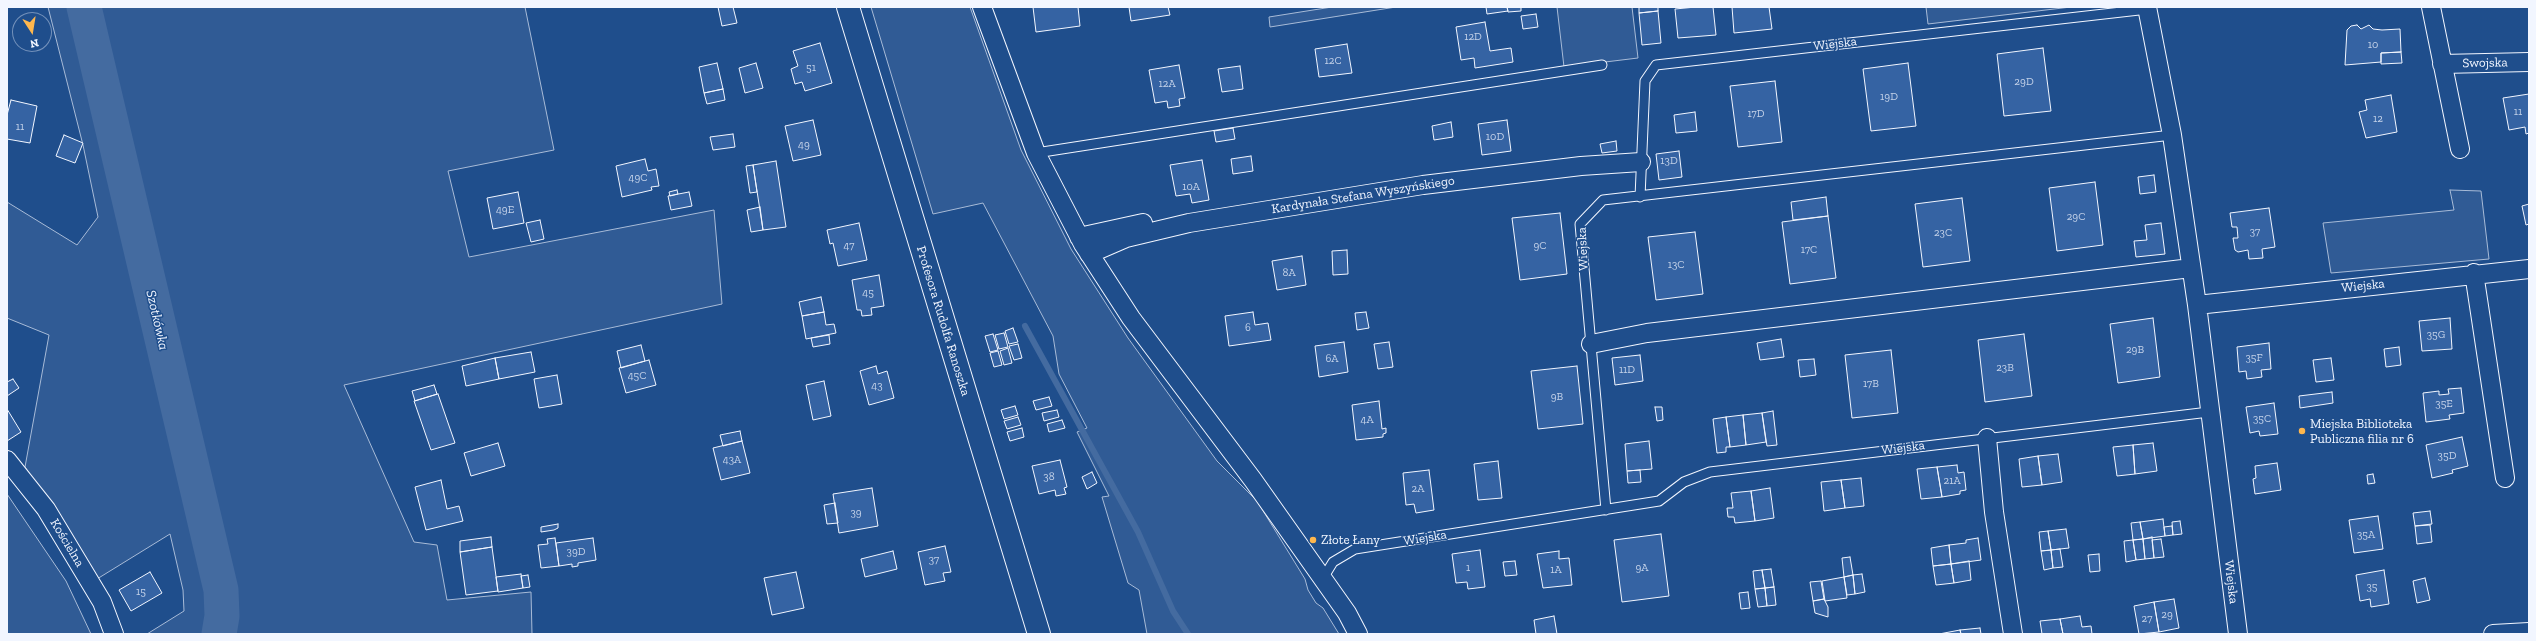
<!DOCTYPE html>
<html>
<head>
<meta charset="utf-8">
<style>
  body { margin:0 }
  #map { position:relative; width:2536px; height:641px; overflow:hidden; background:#1f4e8c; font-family:"Zilla Slab",serif }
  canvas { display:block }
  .frame { position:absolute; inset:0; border:8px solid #f2f6ff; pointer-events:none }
  .north { position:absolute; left:12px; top:12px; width:40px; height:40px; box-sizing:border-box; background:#1f4e8c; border:1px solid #7391ba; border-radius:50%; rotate:168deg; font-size:11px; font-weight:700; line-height:16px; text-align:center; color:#f2f6ff }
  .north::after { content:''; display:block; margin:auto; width:14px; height:18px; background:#ffb74d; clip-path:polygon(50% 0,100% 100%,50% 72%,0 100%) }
</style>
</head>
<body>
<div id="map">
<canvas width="2536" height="641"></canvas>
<div class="frame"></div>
<div class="north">N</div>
</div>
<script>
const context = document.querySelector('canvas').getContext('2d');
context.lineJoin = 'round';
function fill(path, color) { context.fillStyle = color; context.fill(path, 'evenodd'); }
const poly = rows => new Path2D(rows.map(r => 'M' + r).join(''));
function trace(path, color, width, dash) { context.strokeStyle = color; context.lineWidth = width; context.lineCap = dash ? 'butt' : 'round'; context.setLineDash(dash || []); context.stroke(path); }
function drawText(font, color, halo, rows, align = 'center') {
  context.font = font + ' "Zilla Slab",serif'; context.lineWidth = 3; context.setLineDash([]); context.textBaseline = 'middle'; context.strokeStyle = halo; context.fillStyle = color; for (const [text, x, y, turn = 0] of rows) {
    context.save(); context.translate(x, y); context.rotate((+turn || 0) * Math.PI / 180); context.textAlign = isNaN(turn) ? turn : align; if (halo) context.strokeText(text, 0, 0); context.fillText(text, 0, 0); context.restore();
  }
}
const green = poly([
  [48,7,525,7,554,150,448,171,469,257,714,210,722,304,344,385,414,542,437,545,447,600,531,592,532,634,147,634,184,611,183,590,170,534,97,579,25,467,49,335,7,318,7,202,77,245,98,217,83,145,48,7],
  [871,7,970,7,1021,150,1071,249,1128,338,1217,461,1257,501,1305,579,1308,590,1316,603,1323,608,1339,634,1147,634,1139,590,1128,583,1102,497,1109,496,1077,432,1087,428,1059,374,1053,336,983,203,933,214,871,7],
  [1332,7,1396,7,1270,27,1269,17,1332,7],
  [1557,7,1632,7,1638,58,1564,67,1557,7],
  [1926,7,2071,7,1928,24,1926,7],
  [2450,190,2481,191,2489,259,2331,273,2323,223,2454,210,2450,190],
  [7,494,66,581,91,634,7,634,7,494]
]);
fill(green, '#305b95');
trace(green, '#a8bbd7', 1);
trace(poly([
  [1025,326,1138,532,1173,611,1188,634]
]), '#446ba0', 6);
trace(poly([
  [84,7,221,590,222,616,219,634]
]), '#446ba0', 35);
const building = poly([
  [718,7,733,7,737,23,722,26,718,7],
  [1033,7,1078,7,1080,26,1036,32,1033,7],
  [1129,7,1168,7,1170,15,1131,21,1129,7],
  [1486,7,1507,7,1508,11,1487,14,1486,7],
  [1507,7,1521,7,1521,11,1508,12,1507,7],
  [1639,7,1658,7,1658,11,1639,13,1639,7],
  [1696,7,1713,7,1716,35,1678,38,1675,9,1696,7],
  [1732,7,1769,7,1772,29,1734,33,1732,7],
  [1658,11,1661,43,1642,45,1639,13,1658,11],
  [1536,14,1538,27,1523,29,1521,16,1536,14],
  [1485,22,1490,51,1511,48,1513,62,1475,68,1474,58,1461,60,1456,27,1485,22],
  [2357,25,2361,29,2369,25,2373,29,2382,30,2400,29,2401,52,2381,53,2381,62,2345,65,2347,30,2351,26,2357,25],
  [820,43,832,83,805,91,802,82,795,84,791,69,798,66,793,51,820,43],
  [1347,44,1352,73,1319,77,1315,49,1347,44],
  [2043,48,2051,111,2004,116,1997,54,2043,48],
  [2401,52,2402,63,2381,64,2381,53,2401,52],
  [717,63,723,89,704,93,699,67,717,63],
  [756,63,763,88,745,93,739,68,756,63],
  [1908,63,1916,126,1871,131,1863,69,1908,63],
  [1179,65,1185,98,1179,99,1180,106,1168,108,1167,101,1155,103,1149,70,1179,65],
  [1240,66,1243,89,1222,92,1218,69,1240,66],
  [1775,81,1782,142,1738,147,1730,86,1775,81],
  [723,89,725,100,707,104,704,93,723,89],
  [2529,94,2529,133,2526,134,2525,127,2509,130,2503,98,2529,94],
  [2391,95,2397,132,2366,138,2359,112,2367,110,2365,100,2391,95],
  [11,100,37,106,30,143,7,139,7,115,11,100],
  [1695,112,1697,131,1676,133,1674,115,1695,112],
  [813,120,821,155,793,161,785,126,813,120],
  [1507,120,1511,151,1482,155,1478,124,1507,120],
  [1451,122,1453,137,1434,140,1432,126,1451,122],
  [1233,128,1235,139,1216,142,1214,131,1233,128],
  [733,134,735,147,713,150,710,137,733,134],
  [64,135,83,143,75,163,56,156,64,135],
  [1616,141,1617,151,1602,153,1600,144,1616,141],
  [1679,151,1682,177,1659,180,1656,154,1679,151],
  [1251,156,1253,171,1233,174,1231,159,1251,156],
  [645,159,648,171,656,169,659,186,651,187,652,190,622,197,616,166,645,159],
  [1202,160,1209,200,1192,203,1190,194,1176,196,1170,165,1202,160],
  [776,161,786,227,763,230,753,165,776,161],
  [753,165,757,192,750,193,746,166,753,165],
  [2154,175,2156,192,2140,194,2138,177,2154,175],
  [2095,182,2103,245,2057,251,2049,188,2095,182],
  [677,190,678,194,670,196,669,192,677,190],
  [518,192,524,223,493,229,487,198,518,192],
  [689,192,692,206,671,210,668,196,689,192],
  [1826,197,1828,216,1793,220,1791,202,1826,197],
  [1962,198,1970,261,1923,267,1915,204,1962,198],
  [2529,204,2529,224,2526,225,2522,206,2529,204],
  [760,207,763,230,751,232,747,210,760,207],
  [2269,208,2275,247,2262,249,2263,258,2249,259,2248,250,2238,252,2235,250,2233,238,2238,238,2237,227,2232,227,2230,213,2269,208],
  [1560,213,1567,274,1520,280,1512,218,1560,213],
  [1828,216,1836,278,1790,284,1782,222,1828,216],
  [540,220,544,239,531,242,526,223,540,220],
  [859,223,867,260,838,266,833,243,830,244,827,230,859,223],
  [2161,223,2165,254,2136,257,2134,241,2147,240,2145,225,2161,223],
  [1695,232,1703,294,1656,300,1648,237,1695,232],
  [1347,250,1348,274,1333,275,1332,251,1347,250],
  [1302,256,1306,285,1277,290,1272,261,1302,256],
  [879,275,884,306,871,308,872,315,862,316,861,310,857,310,852,280,879,275],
  [821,297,824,312,802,316,799,302,821,297],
  [824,312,826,325,834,324,836,333,806,339,802,316,824,312],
  [1253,312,1255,325,1268,323,1271,340,1229,346,1225,316,1253,312],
  [1366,312,1369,328,1357,330,1355,313,1366,312],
  [2153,318,2160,377,2118,383,2110,324,2153,318],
  [2450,318,2452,349,2422,351,2419,321,2450,318],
  [1013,328,1018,342,1009,344,1005,331,1013,328],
  [1004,333,1008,347,999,349,995,335,1004,333],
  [993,334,998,350,990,352,985,336,993,334],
  [2024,334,2032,396,1985,402,1978,340,2024,334],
  [829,335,830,344,813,347,811,338,829,335],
  [1781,339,1784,357,1760,360,1757,343,1781,339],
  [1344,342,1348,372,1319,377,1315,346,1344,342],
  [1389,342,1393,367,1378,369,1374,344,1389,342],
  [2269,343,2271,369,2261,370,2262,377,2247,379,2246,371,2239,372,2237,347,2269,343],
  [1018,344,1022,358,1014,360,1009,346,1018,344],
  [641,345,645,361,621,368,617,351,641,345],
  [2399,347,2401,365,2386,367,2384,349,2399,347],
  [1008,348,1012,363,1004,365,1000,351,1008,348],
  [1891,350,1898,413,1852,418,1845,355,1891,350],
  [998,351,1002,365,994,367,990,353,998,351],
  [531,352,535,372,499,379,495,358,531,352],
  [1640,355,1643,381,1615,385,1612,358,1640,355],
  [495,358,499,379,466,386,462,366,495,358],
  [2331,358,2334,380,2316,382,2313,360,2331,358],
  [1814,359,1816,375,1800,377,1798,360,1814,359],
  [649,360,656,385,626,393,619,368,649,360],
  [876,366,878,374,887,371,894,398,869,405,860,371,876,366],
  [1577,366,1583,424,1538,429,1531,371,1577,366],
  [557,375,562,404,539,408,534,379,557,375],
  [13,379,19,388,7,396,7,382,13,379],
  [824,381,831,416,813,420,806,385,824,381],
  [434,385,437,394,415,401,412,391,434,385],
  [2461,388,2464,413,2449,415,2450,419,2426,422,2423,393,2439,391,2439,395,2449,394,2448,389,2461,388],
  [2332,392,2333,403,2300,408,2299,396,2332,392],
  [438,394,455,443,431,450,414,401,438,394],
  [1049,397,1052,406,1036,410,1033,401,1049,397],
  [1379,401,1382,429,1386,428,1386,433,1383,434,1383,437,1356,440,1352,405,1379,401],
  [2274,403,2278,434,2260,436,2259,431,2250,433,2246,407,2274,403],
  [1015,406,1018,415,1004,419,1001,410,1015,406],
  [1655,407,1662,407,1663,420,1657,421,1655,407],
  [7,409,21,432,7,441,7,409],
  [1057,410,1059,417,1044,421,1042,413,1057,410],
  [1773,411,1777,445,1767,446,1762,413,1773,411],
  [1762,413,1766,442,1746,445,1743,415,1762,413],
  [1743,415,1746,445,1730,447,1726,417,1743,415],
  [1018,417,1021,425,1007,429,1004,421,1018,417],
  [1726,417,1730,447,1726,447,1726,452,1717,453,1713,419,1726,417],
  [1062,420,1065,428,1049,432,1047,424,1062,420],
  [1022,428,1024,437,1010,441,1007,432,1022,428],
  [740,431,742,441,723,446,720,435,740,431],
  [2462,437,2468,466,2452,470,2453,473,2432,478,2426,445,2462,437],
  [742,441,750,473,721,480,713,448,742,441],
  [1649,441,1652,469,1627,471,1625,444,1649,441],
  [498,443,505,466,471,476,464,453,498,443],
  [2153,443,2157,471,2135,474,2133,445,2153,443],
  [2133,445,2135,474,2117,476,2113,447,2133,445],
  [2058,454,2062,482,2042,485,2038,456,2058,454],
  [2038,456,2042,485,2022,487,2019,459,2038,456],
  [1060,460,1067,487,1064,488,1066,494,1056,496,1055,490,1039,494,1032,466,1060,460],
  [1498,461,1502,498,1478,500,1474,464,1498,461],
  [2277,463,2281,490,2255,494,2253,479,2256,478,2255,466,2277,463],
  [1957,465,1958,473,1964,472,1966,490,1960,491,1960,494,1942,497,1937,467,1957,465],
  [1937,467,1942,497,1921,499,1917,469,1937,467],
  [1429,470,1434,510,1416,513,1414,504,1406,505,1403,473,1429,470],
  [1640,470,1641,482,1628,483,1627,471,1640,470],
  [1092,472,1097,483,1087,489,1082,477,1092,472],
  [2373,474,2375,483,2368,484,2367,475,2373,474],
  [1861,478,1864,506,1845,508,1841,480,1861,478],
  [441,480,447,509,459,506,463,521,426,530,415,487,441,480],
  [1841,480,1845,508,1824,511,1821,482,1841,480],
  [872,488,878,526,839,533,833,494,872,488],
  [1770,488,1774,518,1755,521,1751,491,1770,488],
  [1751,491,1755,521,1735,523,1734,517,1728,517,1727,508,1733,508,1731,493,1751,491],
  [835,503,838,523,827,524,824,505,835,503],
  [2430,511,2432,524,2415,526,2413,513,2430,511],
  [2378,516,2383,549,2354,553,2349,520,2378,516],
  [2163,519,2165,536,2143,539,2140,522,2163,519],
  [2180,521,2182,534,2173,535,2172,522,2180,521],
  [2140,522,2143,539,2133,540,2131,523,2140,522],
  [558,524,558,528,554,530,541,532,541,527,558,524],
  [2430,525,2432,542,2417,544,2415,526,2430,525],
  [2172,526,2173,535,2165,536,2164,527,2172,526],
  [2066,529,2069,548,2051,550,2048,531,2066,529],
  [2048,531,2051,550,2041,551,2039,532,2048,531],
  [1661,534,1669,596,1622,602,1614,540,1661,534],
  [491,537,492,547,460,552,460,541,491,537],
  [2152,537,2154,558,2145,559,2143,539,2152,537],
  [555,538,559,566,541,568,538,545,548,544,547,539,555,538],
  [593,538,596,560,578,563,578,566,572,567,572,564,559,566,556,543,593,538],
  [1978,538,1981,560,1951,564,1949,545,1966,543,1966,540,1978,538],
  [2143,539,2145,559,2136,560,2133,540,2143,539],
  [2161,539,2164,557,2154,558,2152,540,2161,539],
  [2133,540,2136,560,2126,562,2124,541,2133,540],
  [1949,545,1951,564,1933,566,1931,548,1949,545],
  [945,546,951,572,943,573,945,581,925,585,918,552,945,546],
  [492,547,498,591,466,595,460,552,492,547],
  [2060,549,2063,567,2053,568,2051,550,2060,549],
  [1480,550,1485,587,1468,589,1467,582,1456,583,1452,554,1480,550],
  [2051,550,2053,568,2044,570,2041,551,2051,550],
  [893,551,897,569,865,577,861,559,893,551],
  [1559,551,1559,559,1569,558,1572,585,1543,588,1537,554,1559,551],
  [2099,554,2100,571,2090,572,2088,555,2099,554],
  [1850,557,1853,575,1844,577,1842,558,1850,557],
  [1515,561,1517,575,1505,576,1503,562,1515,561],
  [1969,561,1971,580,1954,583,1951,564,1969,561],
  [1951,564,1954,583,1936,585,1933,566,1951,564],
  [1771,569,1774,587,1765,588,1762,570,1771,569],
  [1762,570,1765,588,1755,589,1753,571,1762,570],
  [2384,570,2389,604,2371,607,2370,599,2360,601,2356,575,2384,570],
  [150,572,162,593,131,611,119,590,150,572],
  [796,572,804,608,772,615,764,578,796,572],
  [521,574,523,588,498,592,496,577,521,574],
  [1862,574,1865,592,1855,594,1853,575,1862,574],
  [528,575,530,587,523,588,521,576,528,575],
  [1853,575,1855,594,1847,595,1844,577,1853,575],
  [1844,577,1847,598,1825,601,1822,581,1844,577],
  [2425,578,2430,600,2417,603,2413,581,2425,578],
  [1821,581,1824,599,1813,601,1810,582,1821,581],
  [1774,587,1776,605,1767,606,1765,588,1774,587],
  [1765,588,1767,606,1758,607,1755,589,1765,588],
  [1748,592,1750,608,1741,609,1739,593,1748,592],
  [1824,599,1828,607,1828,617,1815,613,1813,601,1824,599],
  [2174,599,2179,628,2159,632,2154,602,2174,599],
  [2154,602,2159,632,2139,634,2134,606,2154,602],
  [1554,616,1557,634,1536,634,1534,620,1554,616],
  [2080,616,2082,627,2091,626,2092,634,2063,634,2060,619,2080,616],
  [2060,619,2063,634,2042,634,2040,621,2060,619],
  [1980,628,1981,634,1961,634,1960,630,1980,628],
  [1960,630,1961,634,1939,634,1960,630]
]);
fill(building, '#3563a3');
trace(building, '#f2f6ff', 1);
const service = poly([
  [1036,153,1602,65],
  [1640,197,1645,81,1656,65,2148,9],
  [1606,510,1580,224,1603,200,2172,135],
  [1322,580,1333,562,1355,549,1659,501,1684,482,1710,472,2209,412]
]);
const minor = poly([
  [982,7,1036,153,1083,244,1131,318,1253,480,1347,613,1358,634],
  [2147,7,2172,135,2197,305,2238,634],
  [2431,7,2460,149],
  [2442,64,2529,62],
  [1079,237,1143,223],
  [1089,254,1126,238,1189,223,1423,185,1581,166,1641,162],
  [2474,273,2505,478],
  [2197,305,2529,269],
  [1591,344,1647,333,2191,268],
  [1987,438,1994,512,2013,634],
  [7,460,46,509,102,602,114,634],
  [2493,634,2529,632]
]);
const tertiary = poly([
  [848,7,1039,634]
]);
trace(service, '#f2f6ff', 11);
trace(minor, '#f2f6ff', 20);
trace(tertiary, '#f2f6ff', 24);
trace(service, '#1f4e8c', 9);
trace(minor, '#1f4e8c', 18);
trace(tertiary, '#1f4e8c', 22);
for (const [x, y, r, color] of [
  [2302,431,4,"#ffb74d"],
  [1313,540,4,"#ffb74d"]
]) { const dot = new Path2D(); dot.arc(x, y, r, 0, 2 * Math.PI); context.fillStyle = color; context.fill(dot); trace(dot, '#1f4e8c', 1.5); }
drawText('11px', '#c3d1e8', null, [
  ["12D",1473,37],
  ["10",2373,45],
  ["12C",1333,61],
  ["51",811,68],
  ["29D",2024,82],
  ["12A",1167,84],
  ["19D",1889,97],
  ["11",2518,112],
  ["17D",1756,114],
  ["12",2378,119],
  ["11",20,127],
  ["10D",1495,137],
  ["49",804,145],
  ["13D",1669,161],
  ["49C",638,178],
  ["10A",1191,187],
  ["49E",505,210],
  ["29C",2076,217],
  ["37",2255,232],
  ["23C",1943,233],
  ["47",849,246],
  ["9C",1540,246],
  ["17C",1809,250],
  ["13C",1676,265],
  ["8A",1289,273],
  ["45",868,293],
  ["6",1248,328],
  ["35G",2436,335],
  ["29B",2135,350],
  ["35F",2254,358],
  ["6A",1332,359],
  ["23B",2005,368],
  ["11D",1627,370],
  ["45C",637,376],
  ["17B",1871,384],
  ["43",877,386],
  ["9B",1557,397],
  ["35E",2444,404],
  ["35C",2262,419],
  ["4A",1367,420],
  ["35D",2447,456],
  ["43A",732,460],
  ["38",1049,477],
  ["21A",1952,481],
  ["2A",1418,489],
  ["39",856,513],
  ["35A",2366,535],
  ["39D",576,552],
  ["37",934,560],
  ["1",1468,568],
  ["9A",1642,568],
  ["1A",1556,570],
  ["35",2372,587],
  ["15",141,592],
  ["29",2167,615],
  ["27",2147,619]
]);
drawText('13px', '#f2f6ff', '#1f4e8c', [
  ["Wiejska",1835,44,-7],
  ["Swojska",2485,63,-1],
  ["Kardynała Stefana Wyszyńskiego",1363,195,-9],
  ["Wiejska",1583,249,-93],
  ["Wiejska",2363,286,-6],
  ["Profesora Rudolfa Ranoszka",943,321,73],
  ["Wiejska",1903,448,-7],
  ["Wiejska",1425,538,-9],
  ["Kościelna",67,543,59],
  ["Wiejska",2231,582,83]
]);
drawText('13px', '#f2f6ff', '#1f4e8c', [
  ["Miejska Biblioteka",2310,424],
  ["Publiczna filia nr 6",2310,439],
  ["Złote Łany",1321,540]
], 'left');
drawText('italic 14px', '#f2f6ff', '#1f4e8c', [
  ["Szotkówka",157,320,77]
]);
</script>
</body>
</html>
